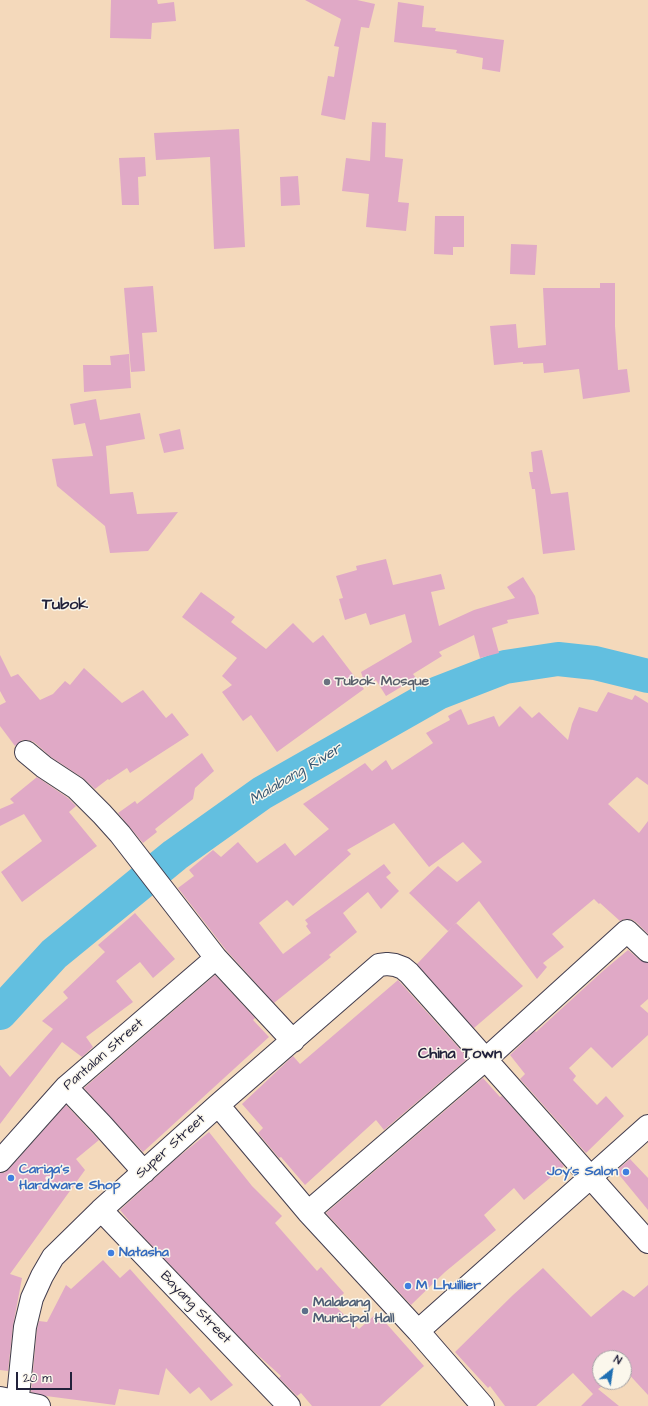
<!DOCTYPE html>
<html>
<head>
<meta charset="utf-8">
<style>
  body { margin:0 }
  #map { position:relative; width:648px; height:1406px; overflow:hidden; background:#f4d9bb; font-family:"Architects Daughter",sans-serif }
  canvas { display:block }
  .north { position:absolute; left:592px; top:1350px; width:40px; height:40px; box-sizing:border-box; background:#fbf7ec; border:1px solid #a4a2a5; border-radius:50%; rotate:30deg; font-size:11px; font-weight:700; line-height:16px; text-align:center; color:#22223b }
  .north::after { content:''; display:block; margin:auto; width:14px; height:18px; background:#1f6fb2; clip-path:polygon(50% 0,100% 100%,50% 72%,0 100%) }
  .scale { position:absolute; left:16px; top:1372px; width:56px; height:18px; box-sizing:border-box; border:2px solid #22223b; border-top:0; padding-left:5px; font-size:12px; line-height:14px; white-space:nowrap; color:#22223b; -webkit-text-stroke:3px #fbf7ec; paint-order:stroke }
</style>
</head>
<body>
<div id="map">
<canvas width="648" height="1406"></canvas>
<div class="north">N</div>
<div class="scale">20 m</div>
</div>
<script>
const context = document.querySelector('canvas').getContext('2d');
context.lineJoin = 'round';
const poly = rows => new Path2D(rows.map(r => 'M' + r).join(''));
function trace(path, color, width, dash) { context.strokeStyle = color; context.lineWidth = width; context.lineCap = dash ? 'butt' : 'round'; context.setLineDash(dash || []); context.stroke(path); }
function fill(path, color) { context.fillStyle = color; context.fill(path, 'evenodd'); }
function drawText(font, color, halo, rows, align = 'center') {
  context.font = font + ' "Architects Daughter",sans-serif'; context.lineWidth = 3; context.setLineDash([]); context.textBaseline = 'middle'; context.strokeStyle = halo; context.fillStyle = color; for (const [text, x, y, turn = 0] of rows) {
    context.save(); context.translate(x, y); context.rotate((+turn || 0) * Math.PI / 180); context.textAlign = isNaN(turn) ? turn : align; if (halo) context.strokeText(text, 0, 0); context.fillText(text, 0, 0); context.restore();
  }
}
trace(poly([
  [0,1013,54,954,175,855,262,793,438,693,505,667,558,659,595,663,648,676]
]), '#62bfe0', 34);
fill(poly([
  [111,0,157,0,158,4,174,2,176,21,152,23,151,39,110,38],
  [305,0,357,0,375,4,369,28,361,27,345,120,321,115,328,76,334,77,339,47,334,46,341,19],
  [398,2,424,6,422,27,436,28,435,31,504,40,500,72,482,69,483,58,456,53,457,50,394,42],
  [372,122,386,123,385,157,403,159,398,202,409,203,406,231,366,227,369,194,342,191,346,158,370,161],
  [239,129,245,247,214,249,210,157,156,160,154,133],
  [145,157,146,176,138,177,139,205,122,205,119,158],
  [298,176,300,205,281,206,280,177],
  [435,216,464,216,464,247,453,247,453,255,434,254],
  [511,244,537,245,535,275,510,274],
  [600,283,615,283,615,326,618,370,627,369,630,392,583,399,579,369,544,373,543,363,523,364,523,362,494,365,490,326,516,324,518,348,546,345,543,288,600,288],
  [153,286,157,332,142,333,145,371,131,372,124,288],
  [129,354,131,388,84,392,83,365,111,365,110,356],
  [96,399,100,420,140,413,145,439,106,446,110,494,133,492,137,514,178,512,148,551,110,553,105,526,57,486,52,459,93,456,85,423,74,425,70,404],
  [180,429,184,449,164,453,159,434],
  [542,450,551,494,568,492,575,550,543,554,535,489,532,489,529,472,533,472,531,452],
  [386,559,393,585,441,574,445,589,431,592,439,626,474,610,515,598,507,587,523,577,535,596,539,614,507,620,508,623,492,628,499,653,480,658,474,635,439,652,442,656,413,674,416,678,386,696,376,680,366,687,361,672,412,642,405,614,370,625,366,613,345,620,339,599,343,598,336,576,357,570,356,566],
  [201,592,235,617,231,622,266,649,293,623,313,643,323,635,364,689,277,752,251,715,243,721,222,692,232,685,222,676,237,658,182,617],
  [0,655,11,677,18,674,40,700,53,694,65,681,70,685,84,668,122,703,143,690,166,718,172,713,189,735,130,773,127,768,109,780,108,779,95,789,83,778,51,757,34,742,28,740,22,740,15,746,0,726,0,705,6,702,0,691],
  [608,692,632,700,635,695,648,703,648,785,637,777,608,804,639,833,648,821,648,934,636,922,631,919,624,919,620,921,600,903,599,904,594,899,552,934,564,947,543,963,547,967,537,979,479,901,448,931,409,893,438,866,457,882,482,862,463,842,429,867,394,823,347,850,351,854,293,906,287,900,259,923,283,954,311,933,306,926,308,924,305,920,384,864,391,873,386,877,399,891,381,909,368,892,343,913,357,932,329,955,331,957,274,1003,226,950,178,888,194,876,189,870,213,850,221,857,238,842,257,863,285,843,295,856,329,829,303,804,365,763,372,771,386,760,392,770,433,743,426,733,450,720,448,716,461,709,468,725,494,716,499,727,520,706,532,718,539,712,568,740,572,724,579,707,597,712],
  [202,753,214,771,195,788,193,799,155,829,157,832,143,843,118,813,135,801,137,804],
  [37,777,68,798,76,806,69,812,97,846,22,902,1,872,42,841,24,814,0,826,0,809,14,803,10,799],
  [135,913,175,959,153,978,140,962,116,981,133,1002,86,1037,93,1047,82,1057,62,1042,0,1124,0,1065,10,1077,53,1029,42,1021,68,998,63,992,105,952,98,945],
  [456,923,523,986,474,1028,417,964],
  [628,950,640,960,648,963,648,999,640,1006,648,1013,648,1035,612,1068,591,1047,569,1068,576,1076,573,1080,597,1105,606,1096,624,1116,586,1153,520,1079,525,1074,510,1055,535,1031,536,1032,604,970],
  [215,975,255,1018,253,1020,269,1037,143,1152,84,1088],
  [398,980,467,1057,466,1060,384,1130,376,1120,305,1185,281,1157,279,1158,258,1133,263,1128,242,1104,293,1056,300,1064],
  [483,1078,500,1097,502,1096,564,1166,524,1200,514,1188,484,1215,496,1230,445,1272,411,1305,326,1213],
  [66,1105,99,1140,76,1159,85,1170,10,1274,22,1278,13,1326,8,1371,0,1370,0,1173,4,1173,9,1169],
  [209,1132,252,1186,282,1216,275,1223,317,1271,321,1267,344,1293,333,1304,359,1329,377,1313,424,1366,380,1406,312,1406,301,1393,297,1396,279,1378,281,1376,249,1347,136,1229,120,1210,176,1159],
  [630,1159,648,1178,648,1210,616,1171],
  [103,1260,120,1278,130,1269,233,1385,211,1401,199,1387,190,1394,166,1368,159,1395,119,1389,115,1405,46,1396,31,1392,37,1329,39,1321,47,1322,66,1285,71,1289],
  [543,1268,591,1317,623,1290,634,1297,648,1285,648,1395,624,1369,624,1358,600,1358,600,1382,608,1382,598,1389,619,1406,581,1406,595,1392,593,1394,573,1373,536,1406,505,1406,490,1386,488,1388,455,1352,513,1295]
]), '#e0a9c6');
const minor = poly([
  [26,752,44,767,76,788,102,814,120,834,216,958,293,1041],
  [66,1087,102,1125,144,1172],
  [218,1105,308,1212,418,1331,483,1406],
  [0,1161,66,1087,216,958],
  [101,1210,289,1406],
  [308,1212,486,1059,627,931,648,951],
  [418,1331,648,1126],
  [0,1398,39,1406],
  [17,1406,25,1327,32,1298,42,1276,53,1257,101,1210,218,1105,379,965,387,964,395,965,403,968,409,973,648,1242]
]);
trace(minor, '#423d4e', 24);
trace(minor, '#fff', 22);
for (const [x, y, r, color] of [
  [327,682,4,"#6b7280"],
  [626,1172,4,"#3f7fe0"],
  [11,1178,4,"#3f7fe0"],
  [111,1253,4,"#3f7fe0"],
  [408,1286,4,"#3f7fe0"],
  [305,1311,4,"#5c6f8a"]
]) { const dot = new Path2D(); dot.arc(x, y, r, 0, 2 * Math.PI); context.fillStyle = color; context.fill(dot); trace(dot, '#fbf7ec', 1.5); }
drawText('bold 14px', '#5b616d', '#fbf7ec', [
  ["Tubok Mosque",335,682]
], 'left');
drawText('14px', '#22223b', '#fbf7ec', [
  ["Pantalan Street",104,1055,-41],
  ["Super Street",171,1147,-42],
  ["Bayang Street",195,1308,46]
]);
drawText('bold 14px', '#366cbe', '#fbf7ec', [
  ["Cariga's",19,1170],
  ["Hardware Shop",19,1186],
  ["Joy's Salon",618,1172,"right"],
  ["Natasha",119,1253],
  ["M Lhuillier",416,1286]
], 'left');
drawText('bold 14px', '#4e5e75', '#fbf7ec', [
  ["Malabang",313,1303],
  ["Municipal Hall",313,1319]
], 'left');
drawText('italic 15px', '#385975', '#fbf7ec', [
  ["Malabang River",296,775,-31]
]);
drawText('bold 16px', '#22223b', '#fbf7ec', [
  ["Tubok",65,606],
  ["China Town",460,1055]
]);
</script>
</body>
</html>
